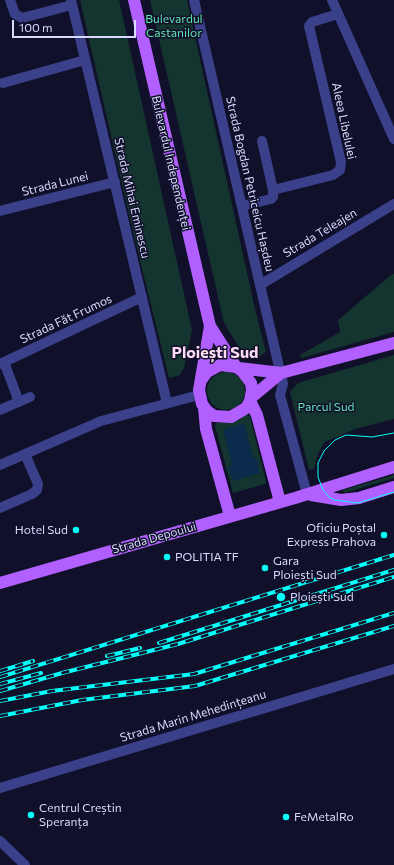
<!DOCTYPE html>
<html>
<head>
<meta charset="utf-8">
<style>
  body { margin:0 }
  #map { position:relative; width:394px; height:865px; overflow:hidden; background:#11102a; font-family:Commissioner,sans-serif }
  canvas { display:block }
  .scale { position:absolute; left:12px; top:20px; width:124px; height:18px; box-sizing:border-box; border:2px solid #d9d9ff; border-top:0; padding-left:5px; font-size:12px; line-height:14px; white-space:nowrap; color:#d9d9ff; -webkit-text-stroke:3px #11102a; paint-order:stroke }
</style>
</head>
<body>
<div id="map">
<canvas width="394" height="865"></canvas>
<div class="scale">100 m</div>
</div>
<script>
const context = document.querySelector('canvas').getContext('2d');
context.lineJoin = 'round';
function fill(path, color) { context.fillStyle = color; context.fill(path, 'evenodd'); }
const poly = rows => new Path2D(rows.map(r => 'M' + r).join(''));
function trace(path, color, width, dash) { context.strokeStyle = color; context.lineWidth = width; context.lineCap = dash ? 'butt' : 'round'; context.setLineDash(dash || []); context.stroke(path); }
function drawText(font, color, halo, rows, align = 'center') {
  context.font = font + ' Commissioner,sans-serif'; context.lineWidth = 3; context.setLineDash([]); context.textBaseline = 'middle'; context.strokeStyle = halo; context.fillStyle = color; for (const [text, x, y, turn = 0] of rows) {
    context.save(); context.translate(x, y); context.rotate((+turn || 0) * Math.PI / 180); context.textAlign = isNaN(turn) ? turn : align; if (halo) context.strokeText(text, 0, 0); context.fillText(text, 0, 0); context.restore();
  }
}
fill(poly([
  [80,0,119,0,192,330,184,368,180,375,169,378,133,232],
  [150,0,187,0,255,309,266,352,260,356,250,355,239,347,224,323],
  [392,274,394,274,394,332,301,358,300,355,340,332,338,320],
  [394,355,394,419,355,429,325,442,318,453,314,469,309,470,290,392,298,383],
  '207 391a19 19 0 1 1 38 0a19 19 0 1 1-38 0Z',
  [246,414,250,416,266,482,265,484,233,493,215,426,216,423,229,423,239,420],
  [394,475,394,478,344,493,343,490]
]), '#13342f');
fill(poly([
  [242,424,245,425,253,458,257,459,260,473,233,481,228,467,232,464,224,432,225,429]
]), '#0b2b4d');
trace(poly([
  [10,0,15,14,22,18,72,5],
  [71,0,167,403],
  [194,0,283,384,280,395,307,494],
  [332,0,394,139],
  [3,83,85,60],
  [262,141,273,190],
  [242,206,271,199,273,197,273,190,333,175,340,170,341,162,309,26,312,22,338,14],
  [0,211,115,182],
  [260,285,394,204],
  [4,362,19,402],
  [0,364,142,297],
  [0,410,30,397],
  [0,465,101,421,199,395],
  [0,508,32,494,37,490,38,484,25,454],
  [0,788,394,669],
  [0,841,25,865]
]), '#3a408a', 10);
trace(poly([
  [134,0,210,326,236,367],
  [239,368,281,373,394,343],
  [202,379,207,372,220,365,236,367,242,371,251,383,252,390,250,401,246,408,231,417,214,416,207,411,202,404,199,390,210,326],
  [252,397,281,373],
  [250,401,257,415,280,502],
  [204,408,206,429,230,516],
  [311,495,341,500,359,498,394,487],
  [0,583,295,498,394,467]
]), '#b160ff', 12);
trace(poly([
  [394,433,372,437,346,435,335,440,324,451,318,463,318,477,323,490,330,498,335,500,358,503,394,492]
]), '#05fffb', 1);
const rail = poly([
  [159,643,394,570],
  [107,656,140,648],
  [0,671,33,661],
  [0,677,394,555],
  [0,684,41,673],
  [0,691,62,673,178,644,394,577],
  [0,701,52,691,194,674,394,613],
  [0,716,82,700,195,686,394,626]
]);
trace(rail, '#05fffb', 4);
trace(rail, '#11102a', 2.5, [8]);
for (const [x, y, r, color] of [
  [76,530,4,"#05fffb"],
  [384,535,4,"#05fffb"],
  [167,557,4,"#05fffb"],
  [265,568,4,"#05fffb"],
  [281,597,5,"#05fffb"],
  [31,815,4,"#05fffb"],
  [286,817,4,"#05fffb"]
]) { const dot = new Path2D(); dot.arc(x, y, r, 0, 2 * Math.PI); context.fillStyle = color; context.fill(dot); trace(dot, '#11102a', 1.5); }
drawText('12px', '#60e4b3', '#11102a', [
  ["Bulevardul",174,19],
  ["Castanilor",174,33],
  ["Parcul Sud",326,407]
]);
drawText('12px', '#d9d9ff', '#11102a', [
  ["Aleea Libelulei",344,121,78],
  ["Bulevardul Independenței",171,163,77],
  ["Strada Lunei",55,184,-14],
  ["Strada Bogdan Petriceicu Hașdeu",250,184,77],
  ["Strada Mihai Eminescu",132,198,77],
  ["Strada Teleajen",320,233,-31],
  ["Strada Făt Frumos",66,319,-25],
  ["Strada Depoului",154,538,-16],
  ["Strada Marin Mehedințeanu",193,716,-17]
]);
drawText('12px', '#d9d9ff', '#11102a', [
  ["Oficiu Poștal",376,528,"right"],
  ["Express Prahova",376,542,"right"],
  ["Hotel Sud",68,530,"right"],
  ["POLITIA TF",175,557],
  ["Gara",273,561],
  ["Ploiești Sud",273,575],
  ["Ploiești Sud",290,597],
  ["Centrul Creștin",39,808],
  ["Speranța",39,822],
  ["FeMetalRo",294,817]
], 'left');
drawText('bold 16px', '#ffdbf6', '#11102a', [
  ["Ploiești Sud",215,353]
]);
</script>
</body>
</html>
